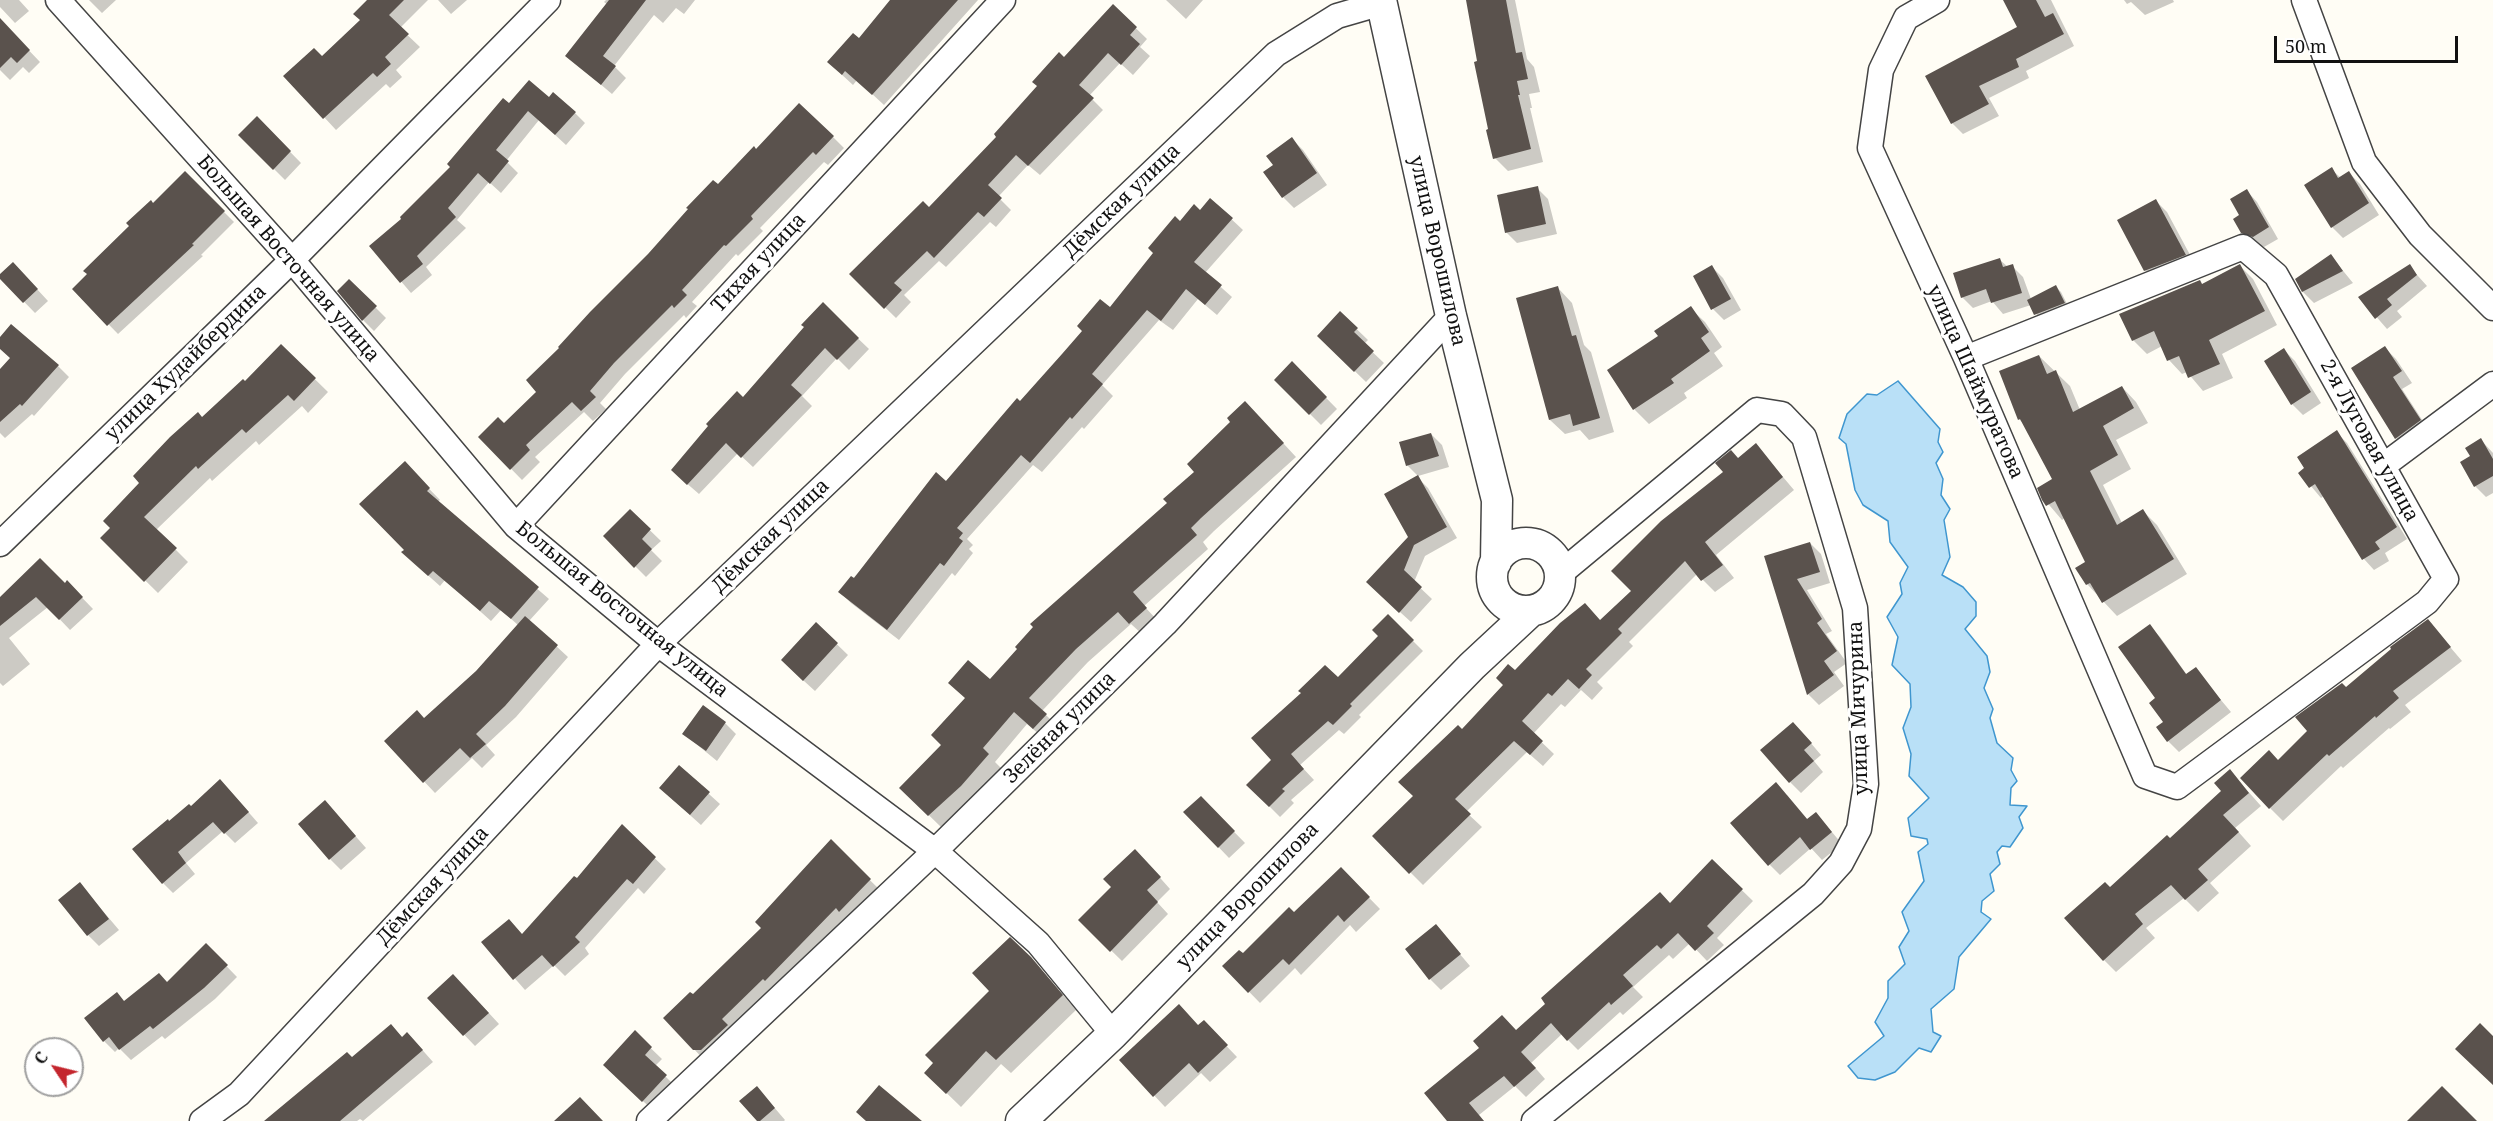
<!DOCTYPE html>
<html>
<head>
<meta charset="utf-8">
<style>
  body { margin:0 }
  #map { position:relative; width:2493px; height:1121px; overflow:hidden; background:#fffdf5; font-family:"Noto Serif",serif }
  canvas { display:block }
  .north { position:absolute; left:24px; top:1037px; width:60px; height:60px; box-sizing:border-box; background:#fff; border:2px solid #a0a0a0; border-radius:50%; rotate:305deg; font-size:16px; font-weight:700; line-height:24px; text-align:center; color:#111 }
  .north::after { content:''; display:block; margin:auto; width:21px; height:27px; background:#c4262e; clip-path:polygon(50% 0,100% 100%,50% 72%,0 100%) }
  .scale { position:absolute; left:2274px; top:36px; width:184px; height:27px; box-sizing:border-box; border:3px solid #111; border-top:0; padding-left:8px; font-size:18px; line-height:21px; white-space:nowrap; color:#111; -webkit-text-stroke:4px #fff; paint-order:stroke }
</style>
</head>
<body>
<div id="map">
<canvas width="2493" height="1121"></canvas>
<div class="north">С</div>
<div class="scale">50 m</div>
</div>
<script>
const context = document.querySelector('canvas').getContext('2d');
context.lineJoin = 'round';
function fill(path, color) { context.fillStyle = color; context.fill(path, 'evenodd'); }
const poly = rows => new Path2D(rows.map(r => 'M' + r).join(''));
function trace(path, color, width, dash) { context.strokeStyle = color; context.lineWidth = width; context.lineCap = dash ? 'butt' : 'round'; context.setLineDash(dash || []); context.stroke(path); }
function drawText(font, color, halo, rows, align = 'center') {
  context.font = font + ' "Noto Serif",serif'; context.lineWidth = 6; context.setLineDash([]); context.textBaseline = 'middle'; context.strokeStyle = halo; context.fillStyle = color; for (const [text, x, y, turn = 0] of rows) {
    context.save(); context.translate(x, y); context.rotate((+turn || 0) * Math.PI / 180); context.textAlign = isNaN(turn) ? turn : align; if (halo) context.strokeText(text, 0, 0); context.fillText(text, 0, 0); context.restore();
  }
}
const water = poly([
  [1898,381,1940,429,1938,442,1943,452,1936,463,1943,479,1941,495,1950,509,1944,520,1950,557,1942,575,1963,587,1976,602,1976,616,1965,629,1987,656,1990,672,1984,688,1993,709,1990,718,1997,743,2013,758,2011,770,2017,781,2011,788,2010,805,2027,806,2019,817,2023,828,2010,847,2002,846,1997,852,2000,864,1990,874,1994,891,1982,901,1981,912,1991,919,1959,957,1954,989,1931,1009,1933,1032,1941,1036,1931,1052,1919,1048,1895,1072,1875,1080,1858,1078,1848,1066,1884,1036,1875,1022,1888,998,1888,981,1905,964,1899,947,1909,931,1902,912,1924,881,1918,852,1928,844,1927,839,1911,836,1908,818,1929,798,1909,776,1911,754,1903,728,1911,707,1910,684,1892,665,1898,637,1887,617,1902,594,1900,583,1908,567,1890,542,1888,521,1863,505,1855,490,1846,444,1839,438,1847,414,1867,394,1877,395,1898,381]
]);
fill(water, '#b9e0f7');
trace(water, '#3f96cf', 1.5);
fill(poly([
  [0,0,19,0,29,11,15,23,0,7],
  [89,0,116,0,102,13],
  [369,0,428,0,400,28,420,47,396,70,402,77,390,88,386,84,336,130,286,76,322,58,362,20],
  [438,0,467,0,451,14],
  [606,0,695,0,684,14,676,8,663,23,654,15,614,66,626,78,612,94,567,56,608,5,604,2],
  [892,0,978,0,884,105,857,80,853,85,840,73,859,40],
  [1166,0,1203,0,1186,19],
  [1467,0,1515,0,1527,59,1534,67,1540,92,1529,94,1532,108,1530,108,1543,162,1508,171,1495,158],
  [2016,0,2051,0,2074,46,2026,71,2029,78,1989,98,1999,116,1963,134,1952,123,1927,76,2019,28],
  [2124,0,2173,0,2174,2,2145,15,2131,2,2127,4],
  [1113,6,1147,39,1140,47,1150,56,1133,75,1120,63,1089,96,1103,110,1040,175,1028,165,998,197,1011,210,996,227,990,222,946,267,939,261,904,295,911,302,896,318,851,274,929,209,998,137,1065,59],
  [0,20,40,62,29,73,23,67,10,80,0,70],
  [549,99,575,113,585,123,566,145,539,120,506,161,518,173,501,193,489,182,457,220,466,228,426,267,432,275,411,293,371,246,404,219,509,105],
  [257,118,301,163,285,180,240,135],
  [833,137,844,148,828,165,824,162,760,228,763,231,738,256,736,254,692,302,697,306,686,318,684,315,625,374,600,403,606,409,593,421,584,412,535,457,540,462,522,480,480,437,504,425,538,392,718,187,756,151],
  [1292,139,1303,150,1327,185,1294,208,1283,197],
  [2331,169,2341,178,2349,173,2360,184,2379,215,2343,238,2332,227],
  [185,173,234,222,201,255,203,256,118,334,74,289],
  [1537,188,1548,199,1557,234,1517,243,1506,232],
  [2247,191,2257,202,2278,239,2264,247,2254,244,2242,232,2241,216],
  [1211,200,1243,230,1205,273,1232,297,1217,315,1198,299,1173,330,1159,320,1102,385,1113,396,1084,429,1082,427,1042,472,1033,465,967,539,973,545,969,549,973,553,955,576,952,573,899,640,851,603,840,592,1110,309,1180,223,1201,212],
  [2156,201,2167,212,2196,266,2156,281,2145,270],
  [2331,256,2353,283,2314,303,2303,292,2297,280],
  [2000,260,2008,267,2012,266,2023,277,2031,299,2056,287,2061,292,2069,308,2040,320,2031,305,2003,314,1992,301,1973,308,1962,297],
  [2240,266,2253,279,2277,325,2222,354,2233,378,2203,391,2187,372,2182,374,2169,360,2162,346,2147,354,2133,340,2203,285],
  [2409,266,2427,286,2397,311,2402,317,2387,329,2360,298],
  [1712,267,1723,278,1741,310,1724,320,1713,309],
  [24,275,48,301,35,313,0,277],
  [349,281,386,318,374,331,363,320],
  [1558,288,1572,303,1584,345,1591,352,1614,432,1589,440,1580,430,1565,434,1550,420],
  [823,305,869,349,849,370,837,358,802,396,812,406,753,467,738,453,699,494,684,481,743,399],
  [1690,308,1705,322,1722,347,1714,353,1723,366,1684,393,1687,398,1649,424,1635,410,1609,370,1660,337],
  [1340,313,1368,340,1364,344,1384,363,1366,382,1330,347],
  [0,340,58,366,69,377,34,416,32,414,5,438,0,433,0,371,12,359,0,348],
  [281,346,328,392,308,413,302,406,259,445,256,441,212,481,210,478,156,530,188,562,158,593,102,538,202,419,245,383],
  [2385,348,2396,359,2412,383,2402,389,2430,432,2407,449,2396,438,2375,406],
  [2284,350,2295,361,2321,403,2303,415,2292,404],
  [2039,356,2070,386,2080,410,2122,387,2136,402,2148,423,2116,440,2131,469,2103,485,2122,523,2143,511,2157,525,2187,574,2117,616,2087,584,2087,562,2065,518,2062,520,2044,499,2054,479,2024,424,2019,419],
  [1292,363,1337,409,1321,425,1276,380],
  [1258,416,1296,457,1214,531,1203,542,1208,549,1144,606,1158,621,1143,635,1131,624,1088,662,1042,711,1059,728,1047,741,1027,724,995,762,1001,768,974,799,942,828,901,788,943,745,990,681],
  [2336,432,2347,443,2407,539,2385,553,2389,561,2374,570,2364,559,2324,496,2321,498,2300,473],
  [1431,434,1442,445,1449,467,1418,476,1407,465],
  [2481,440,2493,453,2493,493,2486,497,2475,486,2472,457],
  [1756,445,1794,490,1716,555,1734,578,1715,592,1697,574,1629,642,1633,646,1597,682,1603,688,1592,700,1581,690,1565,707,1561,704,1533,734,1554,754,1543,766,1527,752,1466,812,1482,827,1423,885,1374,836,1415,796,1462,731,1515,672,1600,621,1633,591,1739,459],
  [404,463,440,500,437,502,549,599,529,621,568,657,516,717,486,745,495,755,482,768,472,758,435,793,386,741,424,720,477,672,518,625,501,610,491,621,445,580,440,586,414,563,406,550],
  [1417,477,1428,488,1457,538,1425,556,1414,582,1432,599,1411,622,1379,593,1410,537],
  [630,511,661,541,651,550,662,561,646,577,605,536],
  [1810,543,1821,554,1830,583,1807,590,1832,631,1826,634,1847,663,1834,672,1844,686,1819,705,1808,694,1765,557],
  [67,582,93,609,70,630,48,607,9,638,30,664,3,686,0,683,0,599,65,585],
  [1388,616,1423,651,1359,715,1361,717,1344,734,1339,730,1300,765,1314,780,1291,800,1294,803,1280,817,1248,785,1273,760,1338,680,1380,636],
  [2428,621,2462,661,2405,705,2411,712,2390,729,2389,728,2343,768,2341,766,2283,821,2270,808,2278,761,2309,732,2347,689],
  [816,624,848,655,815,691,793,671],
  [2150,626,2160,637,2187,675,2195,669,2231,712,2179,752,2168,741,2165,722,2157,698],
  [725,723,736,734,717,761,684,734],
  [1804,735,1821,755,1814,761,1823,772,1801,793,1790,782],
  [679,767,720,804,701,825,672,799],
  [2230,771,2261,806,2235,828,2251,846,2210,883,2219,893,2198,912,2184,898,2146,928,2155,938,2116,972,2104,960,2110,889,2170,840,2223,792],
  [230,791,258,823,235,843,223,831,186,863,195,874,173,893,163,883,169,823,191,808],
  [1787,795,1808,820,1826,825,1842,844,1822,860,1811,848,1780,875,1769,864],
  [1201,798,1245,843,1229,858,1185,812],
  [335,813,366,848,341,870,330,859],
  [622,827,666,869,644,894,638,888,585,948,589,954,565,976,554,965,525,990,483,942,523,935,577,880],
  [831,842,881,891,705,1061,694,1049,693,996,763,928],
  [1712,861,1753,901,1717,938,1724,945,1707,961,1690,943,1673,959,1669,955,1633,987,1643,997,1623,1015,1620,1012,1578,1050,1562,1034,1531,1063,1545,1079,1526,1097,1515,1086,1479,1115,1484,1121,1449,1121,1516,1032,1670,905],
  [1146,862,1170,889,1157,902,1168,914,1122,961,1080,920,1113,887],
  [1341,869,1380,909,1356,932,1350,925,1301,975,1295,968,1260,1003,1224,966,1243,955,1294,914],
  [80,884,119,930,99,946,88,935],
  [1436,926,1470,966,1441,990,1430,979],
  [206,945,237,977,215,999,165,1039,162,1036,131,1060,119,1048,115,1052,104,1041,125,1002,168,983],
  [1038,966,1076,1010,1011,1073,1001,1064,961,1107,926,1073],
  [464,986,499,1024,475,1046,429,998],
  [391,1026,403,1038,418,1045,433,1062,363,1121,360,1119,357,1121,267,1121,353,1059],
  [1198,1026,1214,1033,1237,1057,1210,1082,1201,1073,1165,1107,1121,1060],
  [635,1033,662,1059,655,1066,676,1087,654,1111,615,1076],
  [767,1099,785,1120,784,1121,759,1121]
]), '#0003');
fill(poly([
  [367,0,404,0,389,15,409,34,385,57,391,64,377,77,373,73,323,119,283,76,314,48,322,56,360,20,353,14],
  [609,0,646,0,603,56,616,66,601,85,565,56],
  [890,0,958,0,872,95,845,71,842,75,827,62,853,33,859,38],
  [1466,0,1506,0,1516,53,1522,52,1528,79,1517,81,1520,95,1518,95,1531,149,1493,159,1486,130,1488,129,1474,62,1477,61],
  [2003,0,2036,0,2045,17,2053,13,2064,34,2016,59,2019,67,1979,86,1989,104,1951,124,1925,76,2017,27],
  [1113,4,1137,27,1130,35,1140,44,1121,65,1108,53,1079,85,1094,98,1028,166,1016,155,988,185,1002,198,984,217,978,212,934,258,927,251,894,283,902,290,884,309,849,274,923,201,929,207,996,137,994,134,1037,86,1032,82,1059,52,1064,57],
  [0,18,30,50,17,63,11,57,0,68],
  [529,80,549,97,553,92,576,112,555,135,528,111,496,150,509,161,490,184,478,173,448,208,456,217,417,256,423,264,400,283,369,246,401,219,400,217,450,167,447,164,503,98,509,103],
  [799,103,834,136,816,155,813,152,751,216,753,219,726,246,724,245,682,290,687,295,674,308,672,305,614,363,590,391,596,397,581,411,572,402,526,445,530,450,510,470,478,437,498,417,504,423,536,392,526,380,559,348,558,347,590,312,648,254,688,209,686,208,713,180,718,184,754,146,756,149],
  [257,116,291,151,273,170,238,135],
  [1292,137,1317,173,1282,198,1263,172,1273,165,1266,156],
  [2332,167,2338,178,2349,171,2369,203,2331,228,2304,185],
  [185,171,225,211,192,244,194,245,107,326,72,289,87,274,83,271,129,226,126,223,151,200,153,203],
  [1538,186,1546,224,1505,233,1497,195],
  [2247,189,2269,227,2253,237,2241,233,2233,219,2239,215,2230,199],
  [1210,198,1233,218,1194,262,1222,285,1205,305,1186,289,1161,321,1147,310,1092,374,1103,384,1072,419,1070,417,1030,463,1021,455,957,528,963,533,959,538,963,541,944,566,940,563,887,630,838,592,851,576,854,578,936,472,946,481,1017,398,1020,401,1062,354,1082,331,1077,326,1100,299,1110,307,1153,253,1148,248,1175,216,1180,221,1194,204,1200,210],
  [2156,199,2186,255,2144,271,2117,220],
  [2331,254,2343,271,2302,292,2295,279],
  [2000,258,2003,267,2013,264,2022,293,1991,303,1986,289,1961,298,1953,273],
  [13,262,38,289,23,303,0,279,0,274],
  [2240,264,2265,311,2209,340,2220,364,2188,378,2179,356,2167,361,2154,331,2132,341,2119,314,2200,280,2202,284],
  [2410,264,2417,275,2387,299,2392,305,2375,319,2358,297],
  [1712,265,1731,299,1711,310,1693,276],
  [349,279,377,306,362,321,337,291],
  [2056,285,2065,303,2034,315,2027,300],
  [1558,286,1572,336,1576,335,1600,418,1573,426,1570,414,1549,420,1516,298],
  [823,302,859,338,837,360,825,348,791,385,802,395,741,458,726,443,687,485,671,470,708,426,706,424,737,391,743,397,804,327,801,325],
  [1691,306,1709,332,1701,338,1710,351,1671,379,1674,383,1633,410,1607,370,1658,336,1654,331],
  [1340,311,1358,328,1354,332,1374,351,1354,372,1317,336],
  [11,324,59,365,22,406,20,404,0,422,0,369,10,358,0,349,0,337],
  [281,344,316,378,294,401,288,395,246,433,242,429,198,469,196,466,144,517,177,548,144,582,100,538,110,528,103,521,139,483,133,476,170,437,198,412,202,417,243,379,245,381],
  [2385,346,2402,371,2393,377,2421,420,2395,439,2351,368],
  [2284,348,2311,392,2291,405,2264,361],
  [2039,355,2047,374,2056,370,2073,412,2122,386,2134,408,2103,426,2118,455,2090,471,2117,525,2143,509,2174,559,2102,603,2090,583,2086,585,2075,568,2085,562,2055,501,2046,506,2042,500,2037,488,2052,479,2020,419,2018,420,1999,371],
  [1292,361,1327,397,1309,415,1274,380],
  [1245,401,1284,443,1201,518,1191,528,1197,535,1133,592,1147,608,1129,624,1118,612,1076,649,1029,698,1047,714,1033,729,1014,712,983,748,989,754,961,786,928,816,899,788,941,745,931,735,965,698,948,683,968,660,990,679,1017,649,1015,647,1033,627,1030,624,1167,503,1163,499,1194,472,1187,464,1230,422,1227,418],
  [2337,430,2397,527,2375,542,2380,549,2362,560,2315,484,2309,488,2298,473,2304,468,2297,457],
  [1431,433,1439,456,1406,466,1399,442],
  [2481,438,2493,459,2493,476,2474,487,2460,462,2470,456,2465,448],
  [1756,443,1783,477,1705,542,1723,565,1701,581,1685,561,1618,629,1622,633,1586,669,1592,675,1579,689,1568,679,1552,696,1548,693,1522,721,1543,741,1530,755,1514,741,1455,799,1471,814,1409,874,1372,836,1413,796,1398,782,1458,725,1462,729,1503,685,1496,678,1508,664,1515,670,1560,623,1585,603,1600,620,1631,591,1611,571,1661,521,1723,472,1715,463,1731,450,1738,458],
  [405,461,430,488,427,491,539,587,511,619,489,601,480,611,433,571,428,576,401,552,404,550,359,504],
  [1418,475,1447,527,1414,545,1404,570,1422,587,1399,613,1366,582,1408,537,1384,494],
  [630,509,651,529,642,539,652,549,634,568,603,536],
  [1810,542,1820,572,1797,579,1822,619,1817,623,1837,651,1824,661,1834,675,1807,695,1764,556],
  [40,558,65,583,67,580,83,597,59,620,36,597,0,626,0,597],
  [1388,614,1414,640,1350,704,1352,706,1333,725,1328,721,1291,754,1304,769,1282,789,1285,791,1269,807,1246,785,1271,760,1251,738,1301,693,1298,691,1325,665,1338,677,1378,636,1372,630],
  [525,616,558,645,505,706,476,734,486,744,470,758,460,748,423,783,384,741,417,710,424,718,476,671],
  [2428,619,2451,647,2393,691,2399,698,2376,718,2375,716,2329,756,2327,754,2269,809,2240,778,2269,750,2278,760,2307,731,2295,717,2342,683,2346,687,2391,649,2390,647],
  [816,622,838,643,803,681,781,660],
  [2150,624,2186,674,2196,667,2221,700,2167,742,2156,727,2163,722,2149,703,2155,698,2118,647],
  [703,705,726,722,706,751,682,734],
  [1793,722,1812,743,1804,750,1814,761,1789,783,1760,750],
  [679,765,710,792,690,815,659,788],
  [2230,769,2249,793,2223,815,2239,832,2198,869,2208,880,2185,900,2171,885,2135,914,2143,924,2103,961,2064,918,2105,882,2110,887,2167,835,2170,838,2221,791,2214,783],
  [220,779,249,812,224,834,213,822,178,852,186,863,162,884,132,849,168,819,169,821,189,804,191,806],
  [1776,782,1807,819,1816,812,1832,832,1810,850,1800,837,1768,866,1730,823],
  [1201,796,1235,831,1218,848,1183,812],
  [325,800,356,836,329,860,298,824],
  [622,824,656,857,633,884,627,879,575,937,580,942,553,967,542,955,513,980,481,942,509,919,522,934,574,876,577,878],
  [831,839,871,879,839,912,836,908,765,981,763,979,722,1019,728,1025,701,1050,693,1050,663,1018,690,992,693,994,761,928,755,922],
  [1135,849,1161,877,1147,890,1158,902,1110,952,1078,920,1111,887,1103,879],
  [1712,859,1743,889,1707,926,1714,933,1695,951,1678,933,1661,949,1657,945,1623,975,1633,986,1611,1005,1609,1002,1567,1041,1551,1023,1521,1052,1536,1068,1514,1087,1504,1076,1469,1103,1484,1121,1447,1121,1424,1093,1479,1048,1473,1041,1502,1015,1516,1030,1545,1004,1541,998,1660,892,1670,903],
  [1341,867,1370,897,1344,922,1338,915,1289,965,1283,959,1248,993,1222,966,1239,950,1243,953,1289,907,1294,912],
  [80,882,109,919,87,936,58,900],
  [1436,924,1461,954,1429,980,1405,949],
  [1010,937,1031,957,1063,995,996,1060,986,1051,946,1094,924,1073,933,1063,925,1055,989,991,972,973],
  [206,943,228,965,204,988,153,1029,150,1026,119,1050,109,1037,103,1042,84,1018,117,992,124,1001,159,973,167,982],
  [453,974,489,1013,463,1036,427,998],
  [1179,1004,1198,1025,1204,1020,1228,1045,1198,1073,1189,1063,1153,1097,1119,1060],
  [2480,1023,2493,1036,2493,1085,2455,1049],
  [391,1024,402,1037,407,1032,423,1050,340,1121,264,1121,347,1052,352,1057],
  [635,1030,652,1047,645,1055,667,1075,642,1102,603,1065],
  [879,1085,922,1121,866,1121,856,1112],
  [757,1086,775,1108,760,1121,757,1121,739,1101],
  [2442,1086,2477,1121,2407,1121],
  [580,1097,603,1121,554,1121]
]), '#5a524d');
const minor = poly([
  [58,0,292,260,516,526,658,644,935,851,1038,943,1113,1034],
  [1937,0,1906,18,1881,70,1870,148,1966,358,2145,776,2177,787,2427,602,2446,579,2276,275,2243,247,1966,358],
  [2304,0,2364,162,2420,235,2493,308],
  [2383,466,2493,384],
  [516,526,1003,0],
  [0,544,292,260,548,0],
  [202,1121,239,1094,658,644,1276,54,1337,16,1382,3],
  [649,1121,935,851,1165,624,1451,316],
  [1534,1121,1813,894,1841,863,1859,829,1866,784,1855,608,1804,437,1782,414,1757,410,1561,573]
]);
const tertiary = poly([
  [1381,0,1451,316,1497,500,1496,562],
  '1492 577a34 34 0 1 1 68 0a34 34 0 1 1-68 0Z',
  [1021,1121,1113,1034,1472,666,1530,612]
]);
trace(minor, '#444', 27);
trace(tertiary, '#444', 33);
trace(minor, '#fff', 24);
trace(tertiary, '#fff', 30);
drawText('20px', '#111', '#fff', [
  ["Дёмская улица",1122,201,-44],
  ["улица Ворошилова",1437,251,77],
  ["Большая Восточная улица",288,259,49],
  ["Тихая улица",759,263,-47],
  ["улица Худайбердина",186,363,-44],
  ["улица Шаймуратова",1975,382,66],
  ["2-я Луговая улица",2369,441,61],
  ["Дёмская улица",771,536,-44],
  ["Большая Восточная улица",622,610,39],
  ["улица Мичурина",1859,708,-92],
  ["Зелёная улица",1060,728,-45],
  ["Дёмская улица",433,886,-47],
  ["улица Ворошилова",1248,896,-46]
]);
</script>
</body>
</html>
